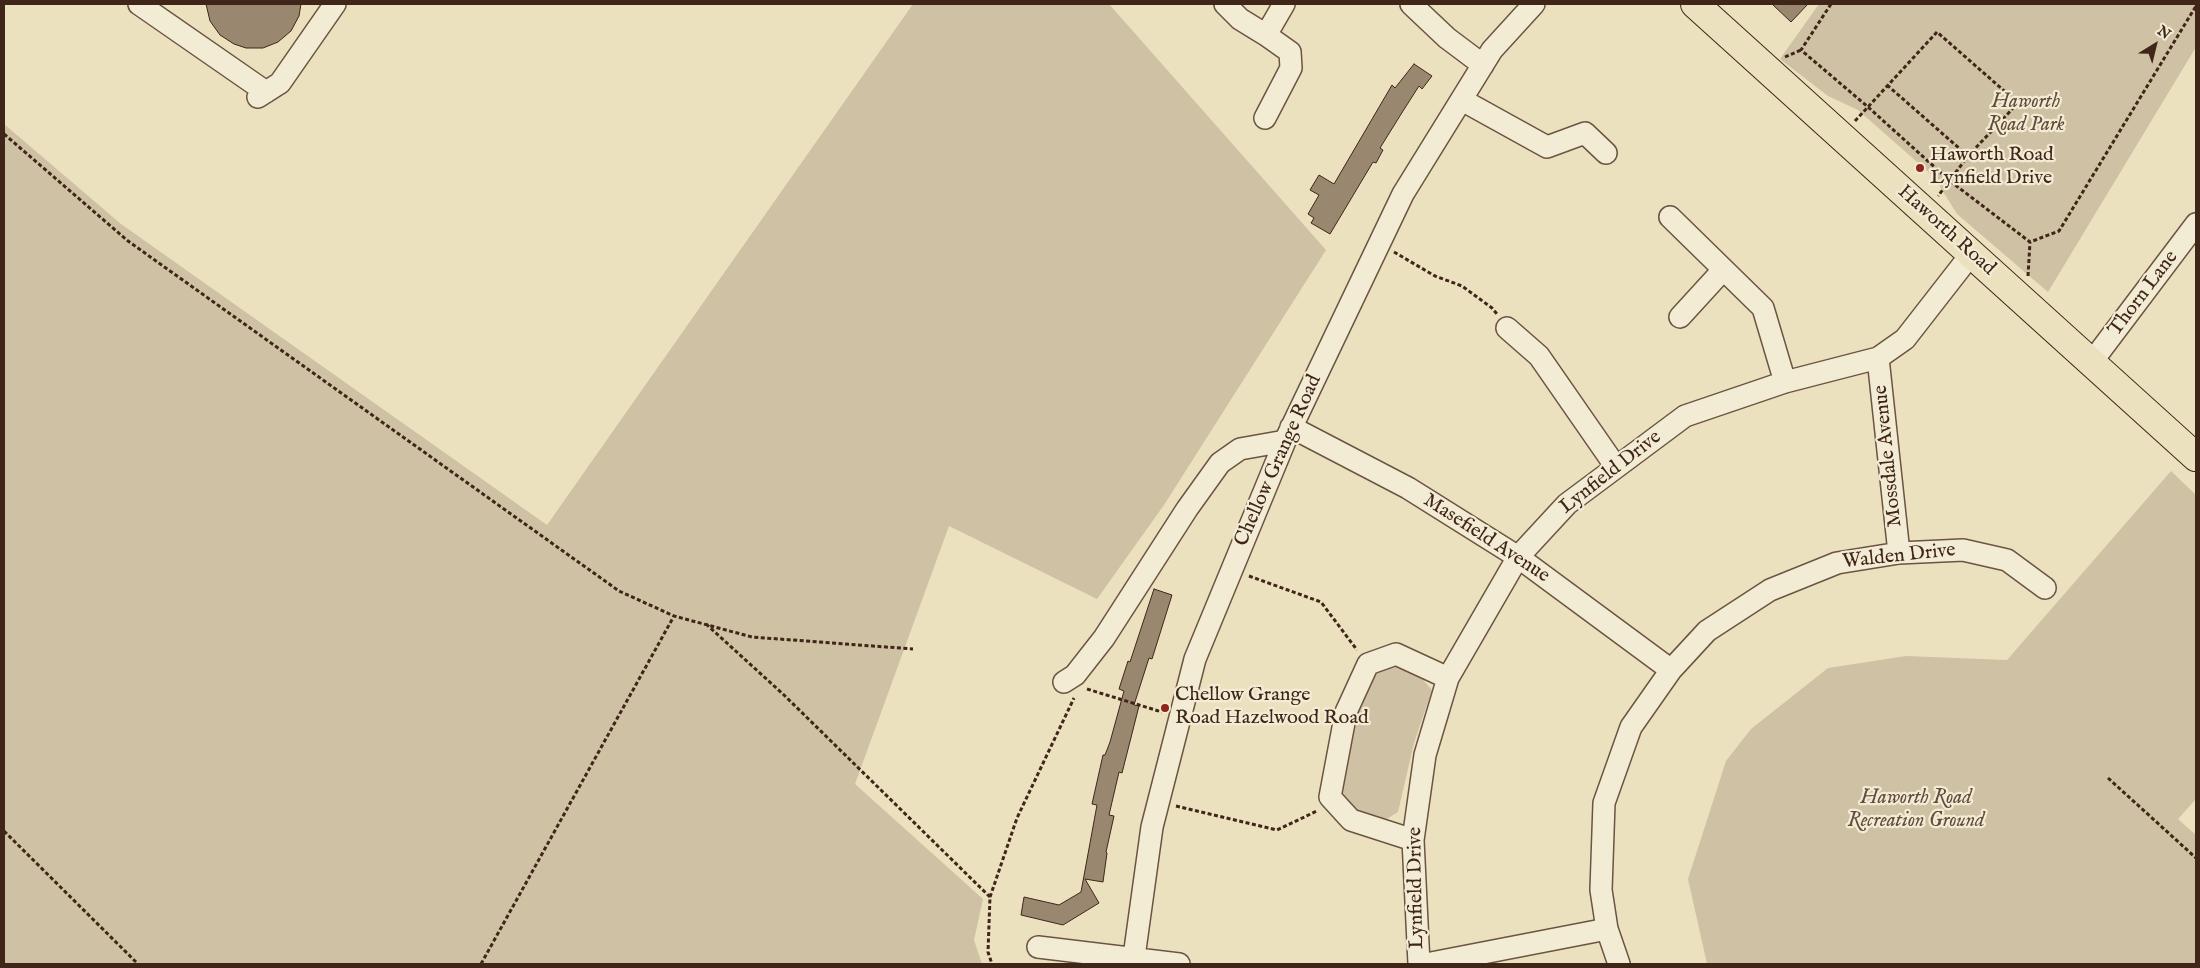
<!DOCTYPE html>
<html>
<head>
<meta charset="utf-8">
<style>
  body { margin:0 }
  #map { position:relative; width:2200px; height:968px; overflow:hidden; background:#ece1bf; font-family:"IM FELL English",serif }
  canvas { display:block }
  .frame { position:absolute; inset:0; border:5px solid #402519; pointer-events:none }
  .north { position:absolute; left:2130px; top:20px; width:50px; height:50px; -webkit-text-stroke:4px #f3ecd5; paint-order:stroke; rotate:36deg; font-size:14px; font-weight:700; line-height:20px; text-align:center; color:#402519 }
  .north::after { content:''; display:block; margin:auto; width:18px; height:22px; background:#402519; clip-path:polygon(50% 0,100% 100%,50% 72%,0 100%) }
</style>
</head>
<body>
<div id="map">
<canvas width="2200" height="968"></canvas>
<div class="frame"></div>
<div class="north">N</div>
</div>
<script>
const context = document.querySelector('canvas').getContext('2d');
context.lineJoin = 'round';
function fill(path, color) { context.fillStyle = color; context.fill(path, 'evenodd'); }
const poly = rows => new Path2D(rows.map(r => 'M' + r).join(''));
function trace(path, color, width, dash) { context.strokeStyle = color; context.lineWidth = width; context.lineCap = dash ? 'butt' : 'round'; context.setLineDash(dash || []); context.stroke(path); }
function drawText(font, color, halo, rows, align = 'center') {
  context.font = font + ' "IM FELL English",serif'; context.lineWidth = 4.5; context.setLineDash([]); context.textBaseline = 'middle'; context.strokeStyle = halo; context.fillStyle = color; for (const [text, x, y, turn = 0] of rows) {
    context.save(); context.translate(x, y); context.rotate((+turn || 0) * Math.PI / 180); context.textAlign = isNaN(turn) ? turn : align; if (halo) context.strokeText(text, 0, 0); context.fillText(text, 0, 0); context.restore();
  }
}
fill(poly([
  [913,4,1109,4,1326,250,1164,505,1097,599,949,526,855,784,983,899,974,940,982,964,4,964,4,124,121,224,547,525],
  [1819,4,2196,4,2196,47,2048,292,1957,214,1934,177,1858,110,1828,96,1780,59],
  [2171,471,2196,495,2196,799,2178,819,2196,835,2196,964,1707,964,1688,879,1726,761,1751,729,1828,668,1906,656,2007,660],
  [1397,664,1417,673,1432,690,1414,743,1398,812,1382,822,1353,813,1338,796,1354,716,1373,671]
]), '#cfc1a3');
const building = poly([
  [206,4,301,4,299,16,291,31,278,42,263,48,246,48,234,44,220,35,210,21,206,4],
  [1772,4,1808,4,1791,22,1772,4],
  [1414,64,1432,76,1422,89,1419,86,1403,111,1380,148,1383,150,1376,163,1373,162,1330,234,1311,223,1314,218,1308,214,1319,195,1310,190,1319,175,1334,184,1392,85,1395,88,1414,64],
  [1154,589,1172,595,1152,659,1149,658,1134,705,1139,706,1122,773,1119,772,1109,815,1114,816,1106,852,1107,853,1103,882,1085,879,1099,903,1063,925,1021,915,1024,897,1059,905,1081,892,1097,805,1092,804,1103,755,1105,755,1110,742,1124,691,1119,689,1128,661,1130,662,1154,589]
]);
fill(building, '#99876f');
trace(building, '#402519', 1);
const minor = poly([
  [139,4,266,92],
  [1225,4,1240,19,1266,35,1284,4],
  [1411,4,1447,38,1483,65],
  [258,97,280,83,335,4],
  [1462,100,1547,147,1585,133,1606,153],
  [1265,118,1291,68,1290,52,1266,35],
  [1670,217,1763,308,1785,382],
  [1680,317,1723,270],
  [1507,328,1539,356,1616,467],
  [1878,358,1899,553],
  [2091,363,2196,224],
  [1291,427,1408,488,1518,557,1671,670],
  [1064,682,1075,675,1104,638,1187,509,1220,463,1240,449,1285,441],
  [1413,840,1351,820,1330,797,1346,712,1368,664,1396,654,1448,678],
  [1038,947,1179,964],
  [1133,964,1152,827,1195,659,1285,441,1403,194,1492,50,1534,4],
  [1419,964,1413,840,1425,755,1448,678,1518,557,1567,504,1685,416,1785,382,1878,358,1905,339,1972,253],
  [1426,964,1607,929],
  [1619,964,1607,929,1601,890,1604,803,1631,727,1671,670,1707,631,1770,590,1837,563,1899,553,1963,550,2007,560,2045,588]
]);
const major = poly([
  [1695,4,2196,457]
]);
trace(minor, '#6b5442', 24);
trace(major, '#402519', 30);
trace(poly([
  [1831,4,1801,50,1868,107,1950,181,2030,242,2059,231,2196,6],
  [1785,57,1801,50],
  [1887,85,1968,156],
  [1855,121,1937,32,2018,103,1968,156,1938,196],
  [4,134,128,241,619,591,674,616],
  [1394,252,1435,276,1462,286,1492,308,1497,314],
  [2028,276,2030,242],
  [1249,576,1321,602,1357,650],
  [706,624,784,695,990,897,988,952,992,964],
  [1087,689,1162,712],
  [2108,778,2196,858],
  [1176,806,1277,830,1317,811],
  [4,831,138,964],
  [990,897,1017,818,1074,698],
  [481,964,674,616,752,637,913,649]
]), '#402519', 3, [4, 2.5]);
trace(minor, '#f3ecd5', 21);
trace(major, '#ece1bf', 28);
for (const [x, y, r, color] of [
  [1920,168,5,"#8f2418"],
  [1165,708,5,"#8f2418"]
]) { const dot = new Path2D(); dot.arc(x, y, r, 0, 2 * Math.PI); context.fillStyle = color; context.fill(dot); trace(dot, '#f3ecd5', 2); }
drawText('italic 20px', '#644c3c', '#f3ecd5', [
  ["Haworth",2026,103],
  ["Road Park",2026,126],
  ["Haworth Road",1916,799],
  ["Recreation Ground",1916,822]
]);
drawText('20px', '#402519', '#f3ecd5', [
  ["Haworth Road",1930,156],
  ["Lynfield Drive",1930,179],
  ["Chellow Grange",1175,696],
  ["Road Hazelwood Road",1175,719]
], 'left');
drawText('20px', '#402519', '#f3ecd5', [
  ["Haworth Road",1946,231,42],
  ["Thorn Lane",2144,294,-53],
  ["Mossdale Avenue",1889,456,-96],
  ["Chellow Grange Road",1279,461,-66],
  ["Lynfield Drive",1611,473,-38],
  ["Masefield Avenue",1486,539,33],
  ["Walden Drive",1899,557,-6],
  ["Lynfield Drive",1417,888,-91]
]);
</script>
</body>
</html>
